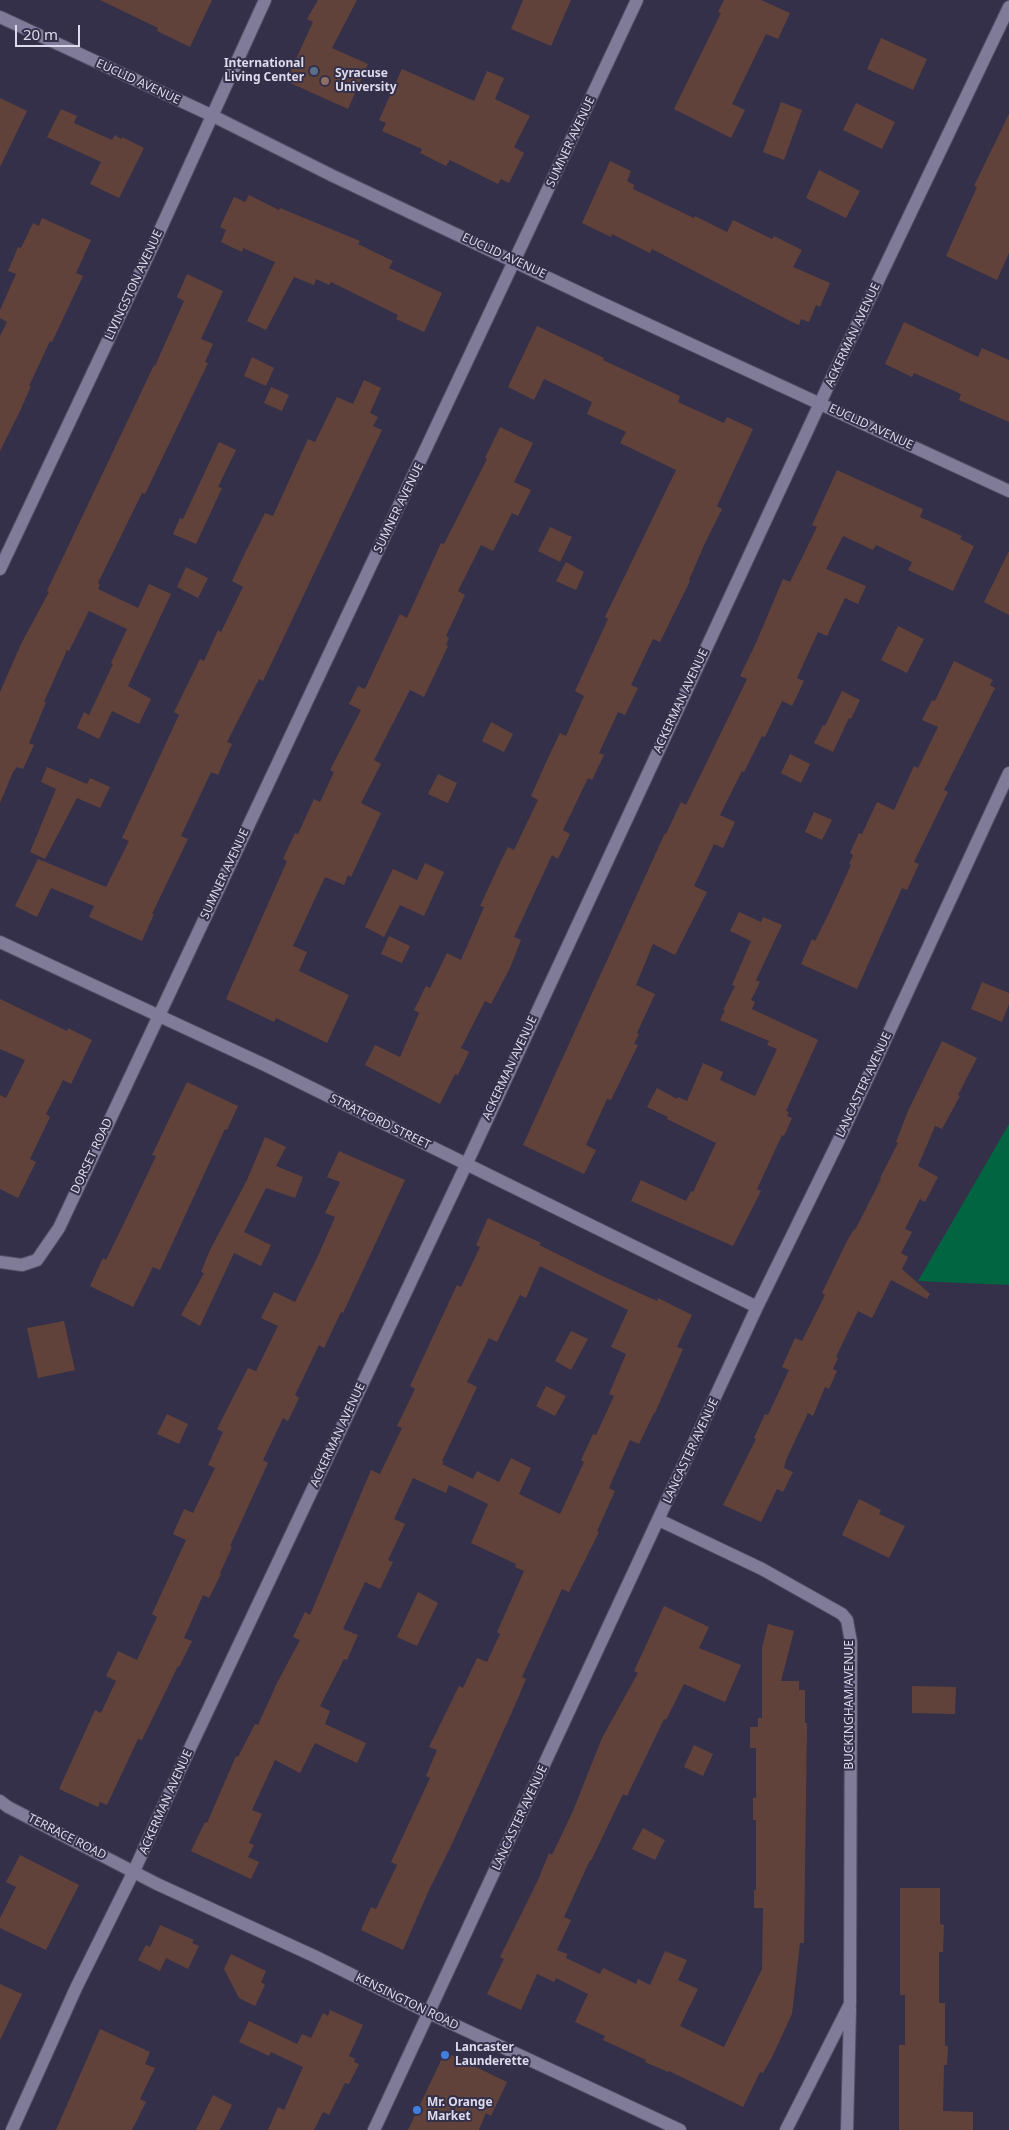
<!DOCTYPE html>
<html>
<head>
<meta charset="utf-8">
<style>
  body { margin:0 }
  #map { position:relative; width:1009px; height:2130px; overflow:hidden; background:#34304a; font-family:"Noto Sans",sans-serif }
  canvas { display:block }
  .scale { position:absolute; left:15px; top:25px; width:65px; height:22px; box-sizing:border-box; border:2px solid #dcdaeb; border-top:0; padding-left:6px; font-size:15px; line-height:18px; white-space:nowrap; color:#dcdaeb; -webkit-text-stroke:4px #34304a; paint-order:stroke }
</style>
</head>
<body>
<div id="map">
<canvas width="1009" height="2130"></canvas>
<div class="scale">20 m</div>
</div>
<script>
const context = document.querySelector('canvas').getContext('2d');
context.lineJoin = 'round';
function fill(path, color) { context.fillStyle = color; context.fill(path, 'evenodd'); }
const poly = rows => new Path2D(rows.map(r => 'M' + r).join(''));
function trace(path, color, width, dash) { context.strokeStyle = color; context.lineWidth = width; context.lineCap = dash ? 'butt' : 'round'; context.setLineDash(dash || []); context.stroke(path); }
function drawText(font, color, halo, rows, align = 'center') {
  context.font = font + ' "Noto Sans",sans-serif'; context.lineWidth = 4; context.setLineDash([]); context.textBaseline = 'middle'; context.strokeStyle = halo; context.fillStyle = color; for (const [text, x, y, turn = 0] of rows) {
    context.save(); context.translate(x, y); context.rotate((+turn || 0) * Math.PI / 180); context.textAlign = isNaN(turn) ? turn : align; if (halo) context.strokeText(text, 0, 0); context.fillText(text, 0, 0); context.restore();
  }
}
fill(poly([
  [1009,1124,1009,1285,918,1281]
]), '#006540');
fill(poly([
  [100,0,212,0,190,47,157,31,158,28],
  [318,0,357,0,332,48,368,64,348,109,286,81,313,22,307,19],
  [523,0,571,0,551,46,511,29],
  [724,0,761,0,790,13,778,39,766,34,732,104,745,110,731,138,674,109,721,13,718,12],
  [881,38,927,59,913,90,867,69],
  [402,69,474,101,487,71,504,78,495,99,530,116,514,147,524,153,509,183,501,179,498,184,450,160,446,166,420,153,422,149,382,131,386,123,379,120],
  [0,98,27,111,0,167],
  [781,102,802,110,784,160,763,152],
  [856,103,895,122,882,149,843,130],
  [61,109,77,116,74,123,112,140,115,135,121,139,122,137,144,148,119,198,90,184,101,162,47,137],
  [1009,114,1009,253,997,280,946,256,977,187,974,186],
  [610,161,631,171,627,181,634,185,633,189,694,218,695,216,727,232,733,220,772,239,774,236,802,250,793,267,830,283,820,307,816,305,809,322,801,319,799,325,790,321,652,249,650,253,612,234,611,237,582,223],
  [819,170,860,191,846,218,806,198],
  [249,195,279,210,280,208,360,241,358,244,393,261,389,268,442,293,424,332,396,319,398,315,331,282,329,285,316,279,314,285,294,277,266,330,247,321,275,262,243,248,242,252,221,242,226,230,220,227,234,197,245,202],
  [42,218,91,240,76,273,83,276,52,342,50,341,29,386,31,386,21,409,0,451,0,336,7,322,0,318,0,310,16,274,8,271,18,247,21,248,33,223,39,226],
  [187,274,223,291,201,339,213,344,205,362,208,363,145,494,142,493,98,583,100,584,98,589,138,608,149,584,171,594,128,686,151,699,139,724,112,711,99,739,77,728,84,712,89,715,113,664,111,663,127,629,89,611,69,651,67,650,44,702,46,702,29,743,34,745,23,769,17,767,13,772,0,803,0,692,21,644,49,592,47,591,154,365,155,366,184,301,177,297],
  [904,322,978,357,982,348,1009,360,1009,422,959,400,961,394,914,373,912,377,885,364],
  [537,326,604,358,603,360,680,396,678,402,724,423,727,417,753,429,717,506,722,509,705,543,689,580,690,581,660,642,653,639,631,685,638,688,625,715,618,712,599,753,604,755,592,780,588,778,563,830,570,834,558,859,552,855,514,937,521,940,510,968,491,1004,485,1001,461,1048,469,1052,458,1075,455,1074,440,1104,365,1065,375,1045,400,1057,419,1013,414,1010,426,986,430,988,447,953,461,960,484,907,480,906,500,863,508,847,514,850,538,800,531,796,548,758,560,733,566,736,584,696,575,691,608,619,605,617,676,470,620,443,626,432,587,414,592,402,544,379,534,400,508,387],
  [252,357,274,368,266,386,244,376],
  [364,380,381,388,370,413,378,417,373,426,382,430,263,681,259,679,227,742,232,744,218,775,211,772,181,836,188,839,152,914,154,914,142,941,89,917,94,906,51,888,37,917,15,906,38,859,106,887,129,841,122,838,179,715,174,712,200,659,204,661,218,630,221,632,243,587,232,581,245,553,265,513,273,516,308,439,315,442,337,397,353,404],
  [271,387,289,395,282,411,264,403],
  [500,427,533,443,514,482,531,490,518,516,512,513,493,551,481,545,458,591,465,595,446,636,449,638,446,645,448,646,424,697,410,690,374,760,381,764,361,803,381,813,351,877,348,875,344,885,325,877,293,946,307,952,299,971,349,995,327,1043,276,1018,274,1022,226,999,287,861,283,859,295,833,298,834,314,799,320,802,334,772,330,770,361,710,349,704,358,686,365,689,400,614,407,618,441,543,444,544,487,459,485,458],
  [219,442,236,450,218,487,222,488,196,544,173,534,180,518,183,519],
  [837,470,923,509,920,517,962,536,960,539,974,546,953,591,908,570,912,562,876,545,873,550,843,536,826,569,866,586,858,604,845,598,827,636,818,632,797,678,804,681,792,706,782,701,765,737,762,736,744,772,742,771,720,815,735,822,723,848,714,844,694,886,707,892,675,955,653,944,636,985,655,994,637,1033,639,1034,634,1044,638,1045,611,1100,607,1099,586,1145,596,1150,584,1174,523,1145,665,833,666,834,681,802,686,805,747,679,740,676,756,643,783,579,790,582,817,527,812,525],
  [550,527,572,537,560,562,538,551],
  [1009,551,1009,615,984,602],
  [566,562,584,572,576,590,556,581],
  [186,567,208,578,198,598,177,587],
  [898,626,924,639,907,673,881,660],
  [954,661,993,680,990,685,995,688,944,790,948,792,914,862,919,864,907,890,902,888,857,989,801,964,812,939,815,941,830,911,851,865,849,864,853,855,850,853,859,833,862,834,877,802,894,810,914,766,918,768,938,727,922,720,932,700,935,701],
  [842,691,860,700,851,719,849,718,833,752,814,743,823,725,825,726],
  [491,722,513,734,504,752,482,741],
  [790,754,810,764,801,783,781,773],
  [47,767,87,784,90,778,110,787,100,808,77,798,45,859,30,852,56,789,41,782],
  [438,774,457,783,448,803,428,794],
  [814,812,832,820,822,840,805,832],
  [425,863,444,872,424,916,400,905,384,937,365,927,393,869,417,880],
  [739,912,761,922,763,917,782,925,756,980,760,982,751,1000,755,1002,752,1009,818,1040,786,1111,789,1112,787,1116,792,1118,784,1136,782,1135,757,1189,761,1191,733,1246,631,1201,641,1180,686,1201,691,1191,693,1192,716,1143,667,1119,668,1117,647,1107,657,1088,677,1099,678,1097,687,1101,703,1063,723,1072,720,1080,755,1096,777,1049,767,1045,769,1041,720,1020,725,1010,723,1010,735,986,732,985,751,941,730,931],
  [389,936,410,946,402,963,381,954],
  [982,982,1009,993,1009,1004,1002,1022,971,1009],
  [0,999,67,1031,68,1028,92,1040,71,1084,63,1080,46,1114,50,1117,30,1159,36,1162,18,1198,0,1189,0,1095,6,1098,25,1060,0,1049],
  [942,1041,977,1058,958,1095,960,1096,942,1129,935,1126,918,1166,938,1177,925,1202,920,1199,905,1229,912,1232,901,1253,908,1257,902,1269,930,1294,927,1299,891,1280,872,1318,858,1311,836,1357,838,1358,833,1369,837,1371,829,1389,825,1387,813,1416,808,1413,786,1460,784,1468,793,1472,783,1492,777,1489,761,1522,723,1505,756,1439,754,1438,765,1414,768,1415,789,1370,782,1367,795,1338,802,1341,825,1295,822,1293,846,1243,854,1229,855,1230,881,1179,880,1178,898,1143,896,1142,908,1111],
  [187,1082,238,1106,227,1130,225,1129,160,1270,153,1267,133,1307,90,1286,103,1258,106,1260,127,1217,156,1156,152,1155],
  [265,1137,286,1147,276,1166,303,1177,295,1198,266,1188,244,1232,271,1245,261,1266,234,1253,200,1326,181,1315,204,1273,201,1272,210,1250,247,1180],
  [339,1151,405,1180,343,1313,341,1312,324,1348,319,1345,295,1395,299,1398,288,1421,283,1418,263,1460,268,1463,230,1546,232,1547,220,1573,221,1574,209,1598,203,1595,184,1638,192,1641,179,1667,178,1666,142,1740,138,1739,107,1805,100,1802,98,1807,59,1789,95,1710,101,1713,116,1681,106,1676,118,1651,137,1660,157,1617,152,1614,186,1540,173,1534,184,1509,193,1513,215,1468,208,1465,223,1432,217,1429,248,1368,256,1371,278,1326,261,1318,274,1292,295,1302,318,1256,335,1217,325,1213,340,1182,327,1177],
  [488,1218,541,1243,539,1245,600,1275,657,1301,658,1298,692,1315,677,1347,683,1349,655,1413,654,1413,639,1444,630,1440,611,1483,609,1488,615,1491,597,1531,599,1532,569,1592,562,1589,522,1677,526,1679,512,1712,451,1846,429,1890,403,1950,361,1930,371,1907,376,1909,397,1865,391,1862,430,1778,426,1776,437,1750,429,1747,459,1686,463,1688,477,1658,487,1662,500,1634,497,1632,524,1571,515,1567,516,1564,471,1543,488,1504,449,1485,446,1493,413,1478,394,1519,405,1524,388,1560,393,1562,380,1589,365,1582,343,1629,358,1635,347,1660,344,1659,320,1706,330,1711,325,1724,366,1743,357,1763,315,1743,300,1773,275,1760,252,1810,262,1814,249,1843,254,1845,248,1857,259,1862,251,1879,191,1851,205,1822,207,1823,236,1756,238,1757,255,1724,258,1725,277,1683,300,1640,293,1637,305,1612,310,1615,371,1470,380,1474,402,1428,397,1426,415,1389,410,1386,457,1285,461,1287,480,1247,476,1245],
  [540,1266,628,1310,611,1347,626,1354,609,1394,614,1396,596,1435,593,1434,581,1460,584,1462,560,1514,519,1494,531,1468,511,1458,499,1482,477,1471,473,1479,442,1464,444,1462,442,1461,477,1387,467,1382,489,1338,497,1342,520,1295,526,1298],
  [64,1321,75,1370,38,1378,27,1328],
  [571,1331,588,1339,571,1370,555,1361],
  [546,1386,566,1396,555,1416,536,1406],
  [167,1414,188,1424,179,1444,157,1434],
  [859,1499,881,1510,879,1514,905,1526,889,1558,842,1535],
  [418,1592,438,1603,417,1646,397,1637],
  [664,1606,709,1627,699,1648,741,1665,725,1702,684,1684,666,1720,664,1719,627,1796,623,1794,591,1861,590,1860,564,1917,571,1920,557,1950,567,1954,566,1958,600,1974,603,1968,636,1984,638,1979,650,1985,665,1951,687,1960,678,1980,698,1989,680,2026,724,2047,762,1969,763,1908,754,1908,754,1890,756,1890,756,1820,753,1820,753,1798,756,1798,756,1748,750,1748,750,1727,758,1727,758,1718,762,1718,762,1648,768,1624,794,1631,781,1681,799,1681,799,1690,805,1690,805,1723,807,1723,804,1943,800,1943,792,2014,773,2055,763,2073,760,2072,743,2107,669,2071,668,2072,645,2062,646,2060,603,2040,605,2036,575,2022,588,1994,556,1978,554,1982,537,1974,521,2010,487,1994,504,1959,500,1957,538,1880,549,1853,552,1855,573,1811,602,1738,638,1673,634,1671],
  [912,1686,956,1687,955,1714,912,1713],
  [694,1745,713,1754,703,1776,684,1767],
  [643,1828,665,1840,655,1860,632,1849],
  [20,1855,79,1885,46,1950,0,1928,0,1918,16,1887,6,1882],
  [900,1888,940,1888,940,1924,944,1925,943,1952,939,1952,939,2003,945,2003,945,2046,948,2046,947,2065,944,2065,943,2111,973,2112,973,2130,899,2130,899,2045,905,2045,905,1995,900,1995],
  [160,1925,194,1940,192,1943,199,1946,188,1969,166,1958,160,1971,138,1960,146,1945,150,1947],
  [231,1954,266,1971,261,1982,265,1985,255,2006,239,1998,224,1969],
  [0,1984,22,1994,0,2040],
  [330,2010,363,2025,349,2056,355,2059,354,2062,359,2064,349,2084,345,2083,329,2115,323,2112,314,2130,268,2130,278,2107,284,2110,303,2067,271,2052,269,2056,239,2042,249,2021,297,2044,302,2034,311,2038,323,2013,328,2016],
  [100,2029,150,2052,145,2064,155,2068,140,2099,146,2102,132,2130,56,2130],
  [445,2052,507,2082,491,2116,486,2113,479,2130,408,2130],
  [213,2095,232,2105,220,2130,196,2130]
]), '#61423a');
const minor = poly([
  [0,569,155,241,265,0],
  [0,942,267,1066,757,1307],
  [0,1262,22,1265,37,1260,59,1228,637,0],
  [659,1520,762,1569,842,1614,847,1620,851,1642,850,2004,786,2130],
  [0,1801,8,1807,157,1884,314,1956,429,2013,680,2130],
  [12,2130,76,1988,134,1871,182,1765,466,1165,835,371,1009,7],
  [374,2130,757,1307,837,1144,1009,773],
  [847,2130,850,2008]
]);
const tertiary = poly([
  [0,17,213,116,333,176,595,300,1009,491]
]);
trace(minor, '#524e64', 14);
trace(tertiary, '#524e64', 14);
trace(minor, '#7f7b99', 12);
trace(tertiary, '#7f7b99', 12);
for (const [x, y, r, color] of [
  [314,71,5,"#5c6f8a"],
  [325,81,5,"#8d6e63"],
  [445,2055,5,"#3f7fe0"],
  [417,2110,5,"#3f7fe0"]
]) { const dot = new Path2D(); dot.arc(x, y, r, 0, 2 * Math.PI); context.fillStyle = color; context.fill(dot); trace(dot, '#34304a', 2); }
drawText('bold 12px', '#dcdaeb', '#34304a', [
  ["International",304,64,"right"],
  ["Living Center",304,78,"right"],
  ["Syracuse",335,74],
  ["University",335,88],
  ["Lancaster",455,2048],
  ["Launderette",455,2062],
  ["Mr. Orange",427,2103],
  ["Market",427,2117]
], 'left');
drawText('12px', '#dcdaeb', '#34304a', [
  ["EUCLID AVENUE",138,82,25],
  ["SUMNER AVENUE",571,142,-65],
  ["EUCLID AVENUE",504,256,25],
  ["LIVINGSTON AVENUE",134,285,-65],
  ["ACKERMAN AVENUE",853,335,-65],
  ["EUCLID AVENUE",871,427,25],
  ["SUMNER AVENUE",399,508,-64],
  ["ACKERMAN AVENUE",681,701,-65],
  ["SUMNER AVENUE",225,874,-65],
  ["ACKERMAN AVENUE",510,1068,-65],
  ["LANCASTER AVENUE",864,1085,-65],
  ["STRATFORD STREET",380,1122,26],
  ["DORSET ROAD",92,1156,-65],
  ["ACKERMAN AVENUE",338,1435,-65],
  ["LANCASTER AVENUE",691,1451,-65],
  ["BUCKINGHAM AVENUE",850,1705,-90],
  ["ACKERMAN AVENUE",166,1802,-66],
  ["LANCASTER AVENUE",520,1818,-65],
  ["TERRACE ROAD",67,1837,27],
  ["KENSINGTON ROAD",407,2002,26]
]);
</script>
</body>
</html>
